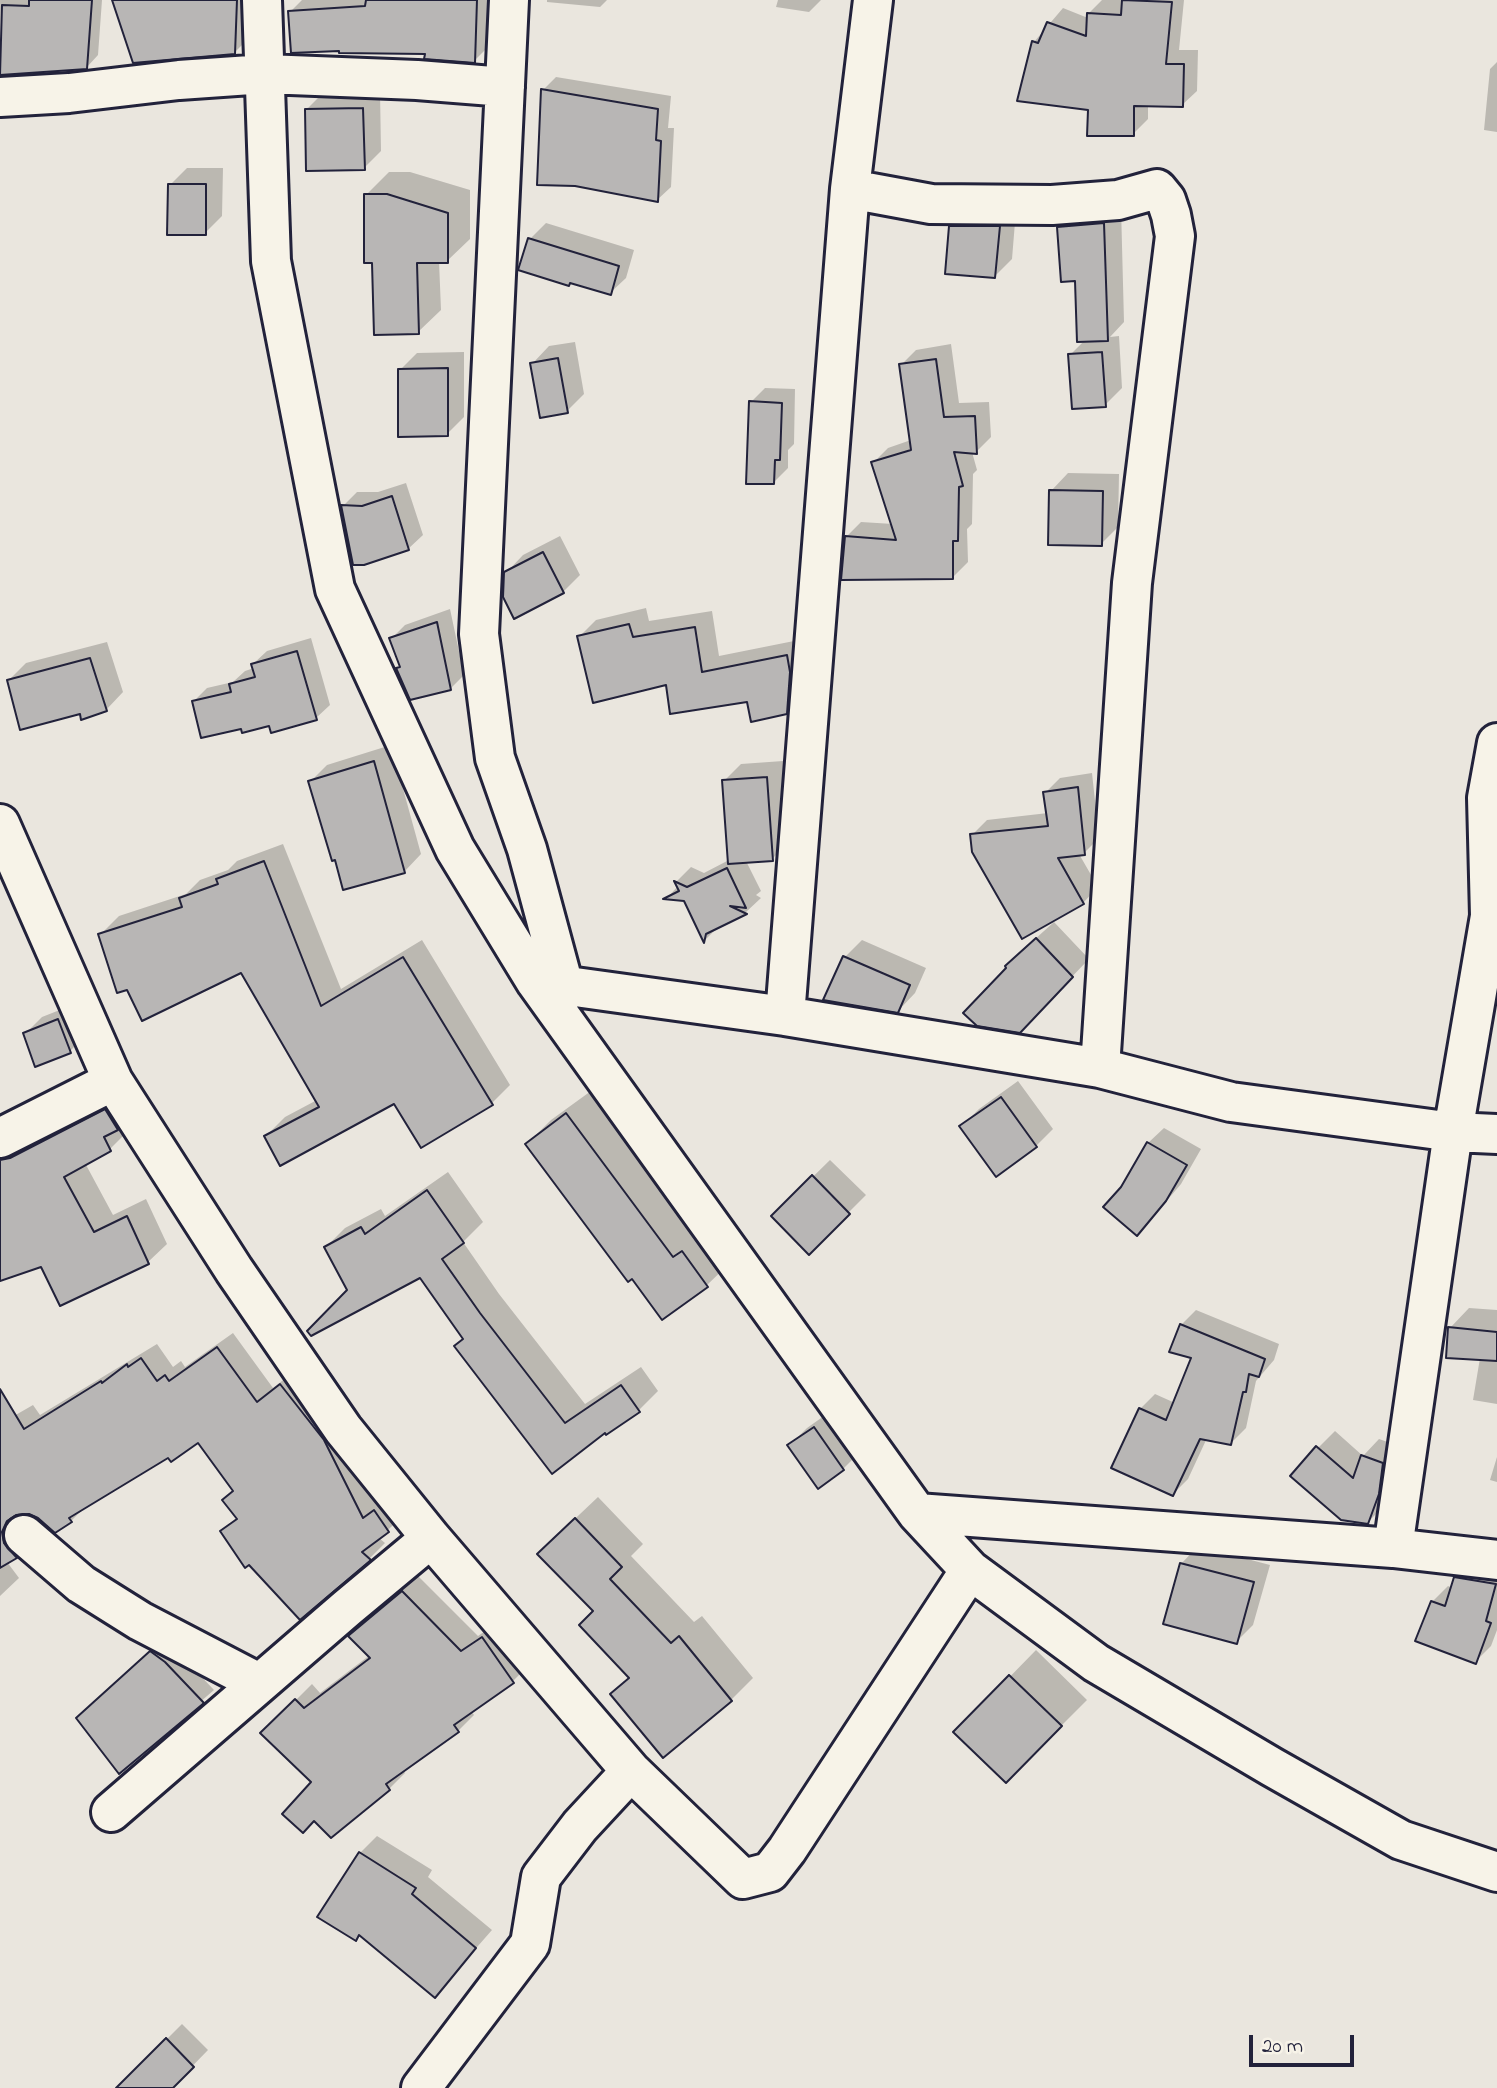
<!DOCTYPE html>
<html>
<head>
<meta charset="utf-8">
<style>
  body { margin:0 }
  #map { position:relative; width:1497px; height:2088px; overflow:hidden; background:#eae6de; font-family:"Indie Flower",sans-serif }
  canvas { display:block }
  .scale { position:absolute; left:1249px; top:2035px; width:105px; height:32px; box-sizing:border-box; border:4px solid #22223b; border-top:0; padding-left:9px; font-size:21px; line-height:24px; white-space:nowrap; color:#22223b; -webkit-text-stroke:5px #f7f3e8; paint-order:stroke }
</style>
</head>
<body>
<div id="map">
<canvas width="1497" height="2088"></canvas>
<div class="scale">20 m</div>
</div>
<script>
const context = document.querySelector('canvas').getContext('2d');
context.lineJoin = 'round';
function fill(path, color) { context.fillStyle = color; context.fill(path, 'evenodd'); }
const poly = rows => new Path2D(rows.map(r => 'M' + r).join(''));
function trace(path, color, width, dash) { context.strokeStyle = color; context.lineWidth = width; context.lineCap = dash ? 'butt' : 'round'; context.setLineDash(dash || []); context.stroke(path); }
fill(poly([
  [0,0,102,0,98,55,87,67,2,73],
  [114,0,255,0,254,33,235,52],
  [302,0,491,0,488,47,474,61,427,53,290,12],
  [547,0,607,0,600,7,547,2],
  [778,0,821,0,809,12,776,7],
  [1102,0,1184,0,1179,50,1198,50,1197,91,1182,105,1148,104,1148,119,1133,134,1089,108,1034,42,1063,8,1088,18,1089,13],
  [1497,62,1497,132,1484,130,1490,69],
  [556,77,671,96,668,128,674,128,671,187,657,200,543,90],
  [380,92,381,151,364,168,306,110,323,93],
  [187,168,223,168,222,216,205,233,170,185],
  [389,172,410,172,470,190,470,239,447,261,439,261,441,310,418,332,373,261,366,195],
  [1121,207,1124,322,1110,337,1119,336,1122,388,1105,405,1070,355,1085,340,1077,279,1059,227,1076,210],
  [967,210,1016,210,1012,259,995,276,950,227],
  [546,223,634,250,626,278,610,293,521,269,530,239],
  [575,342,584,394,567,411,532,364,549,346],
  [951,344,959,403,989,402,991,437,976,452,972,452,977,470,973,474,972,524,967,529,968,562,953,577,846,537,861,522,893,524,873,463,888,448,911,440,901,365,916,350],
  [464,352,464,417,447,434,400,370,417,353],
  [765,388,795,389,794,444,788,450,788,468,773,483,751,402],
  [1068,473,1119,474,1118,527,1101,544,1051,491],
  [406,483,423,535,408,549,343,506,357,492,378,492],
  [560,536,580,575,563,592,506,573,523,555],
  [646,608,649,621,712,611,719,656,804,639,803,695,786,712,748,700,668,683,579,637,596,620],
  [450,609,464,675,450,689,398,669,401,666,392,638,405,625],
  [311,638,330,705,316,718,242,726,193,702,207,688,233,682,245,671,254,668,253,664,267,651],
  [107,642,123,692,106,710,81,712,9,680,26,663],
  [391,745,421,854,404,872,310,782,327,765],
  [783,761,789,842,772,859,746,861,761,891,756,895,761,898,746,912,719,926,705,940,685,900,667,898,678,886,676,882,691,867,704,873,729,860,724,781,741,764],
  [1092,773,1099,838,1084,853,1079,854,1098,887,1083,903,972,835,987,820,1048,813,1045,793,1060,778],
  [283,844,341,989,422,940,510,1085,491,1104,395,1102,266,1136,285,1117,317,1100,242,970,100,935,119,916,186,894,200,880,228,870,237,861],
  [1054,922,1089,959,1037,1013,1024,949],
  [862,940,926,968,915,993,898,1011,827,999,845,957],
  [75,1004,87,1034,70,1051,25,1034,42,1017],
  [1018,1081,1053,1129,1036,1146,997,1175,962,1126,979,1109],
  [591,1091,731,1262,707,1285,662,1318,527,1144,551,1120],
  [124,1092,128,1131,110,1149,85,1163,113,1215,146,1199,167,1244,148,1262,60,1303,42,1264,0,1279,0,1168,5,1159,23,1141],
  [1164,1128,1201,1149,1181,1184,1152,1218,1148,1143],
  [830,1160,866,1195,809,1252,773,1216],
  [448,1172,483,1222,463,1242,499,1294,585,1404,641,1367,658,1391,639,1410,606,1431,553,1471,465,1337,420,1276,349,1291,326,1247,345,1228,381,1209,385,1216],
  [1469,1308,1497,1310,1497,1404,1473,1400,1480,1358,1450,1328],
  [1196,1310,1279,1344,1274,1360,1256,1381,1246,1428,1231,1443,1207,1438,1188,1479,1173,1494,1140,1409,1155,1394,1175,1403,1193,1357,1181,1325],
  [233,1333,273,1388,296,1370,339,1425,378,1504,390,1496,403,1516,379,1538,385,1543,369,1559,300,1617,222,1532,237,1517,234,1490,198,1441,169,1456,86,1506,71,1521,55,1531,32,1513,0,1476,0,1424,33,1405,40,1415,157,1344,173,1367,181,1361,185,1367],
  [831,1411,860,1452,843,1469,790,1445,807,1428],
  [1335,1431,1363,1456,1379,1439,1399,1446,1385,1505,1368,1522,1318,1448],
  [1497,1457,1497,1482,1490,1480],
  [598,1497,643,1544,631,1556,694,1622,702,1616,753,1678,731,1700,663,1755,612,1694,630,1676,595,1611,561,1532],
  [12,1534,23,1548,7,1562,19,1578,0,1596,0,1543],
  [1198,1546,1270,1565,1253,1625,1236,1642,1181,1564],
  [1471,1562,1497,1567,1497,1630,1491,1646,1475,1662,1432,1602,1448,1586,1453,1588,1456,1578],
  [418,1576,478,1636,498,1622,529,1665,513,1681,471,1711,474,1715,458,1731,403,1770,405,1773,389,1789,331,1836,313,1782,263,1733,312,1684,320,1693,370,1655,351,1636],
  [162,1641,177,1651,214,1690,120,1771,89,1707],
  [1036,1650,1087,1700,1006,1781,956,1732],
  [377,1836,432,1870,428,1877,492,1930,435,1995,360,1934,355,1939,360,1853],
  [182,2024,208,2050,171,2088,118,2088]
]), '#0003');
const building = poly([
  [29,0,92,0,87,69,0,75,2,5,29,6,29,0],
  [112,0,237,0,235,54,133,63,112,0],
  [366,0,477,0,475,63,424,59,425,54,339,53,339,51,291,53,288,11,365,6,366,0],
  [1122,0,1172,2,1166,64,1184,64,1183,107,1134,106,1134,136,1087,136,1088,110,1017,101,1032,41,1038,43,1047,22,1086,36,1087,13,1121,15,1122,0],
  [541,89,658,109,656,140,661,141,658,202,575,186,537,185,541,89],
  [363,108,365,170,306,171,305,109,363,108],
  [168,184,206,184,206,235,167,235,168,184],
  [364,194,387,194,448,213,448,263,417,263,419,334,374,335,372,263,364,263,364,194],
  [1104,223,1108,341,1077,342,1075,281,1061,282,1057,227,1104,223],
  [949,226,1000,226,995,278,945,274,949,226],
  [528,238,619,266,611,295,570,283,569,286,518,270,528,238],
  [1102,352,1106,407,1072,409,1068,354,1102,352],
  [558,358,568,413,540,418,530,363,558,358],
  [936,359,944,417,975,416,977,454,954,452,963,486,959,487,958,541,953,541,953,579,841,580,845,536,896,540,871,462,911,450,899,364,936,359],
  [448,368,448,436,398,437,398,369,448,368],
  [749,401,782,403,780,460,775,460,774,484,746,484,749,401],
  [1049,490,1103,491,1102,546,1048,545,1049,490],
  [392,496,409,550,364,565,353,565,341,505,362,506,392,496],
  [543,552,564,593,514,619,503,597,504,572,543,552],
  [437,622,451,690,410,700,396,668,400,667,389,638,437,622],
  [629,624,633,637,695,627,702,672,787,655,790,672,787,714,751,722,747,702,670,714,666,685,593,703,577,636,629,624],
  [297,651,317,720,271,733,269,726,242,733,241,729,201,738,192,701,231,692,229,684,255,677,251,664,297,651],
  [90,658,107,711,81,720,80,714,20,730,7,680,90,658],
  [374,761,405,873,343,890,335,860,332,861,308,781,374,761],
  [767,777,773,861,728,864,722,780,767,777],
  [1078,787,1085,855,1058,858,1084,904,1022,939,972,852,970,834,1048,826,1043,792,1078,787],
  [264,861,321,1006,403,957,493,1105,421,1148,394,1104,280,1166,264,1136,319,1107,241,973,142,1021,127,990,117,993,98,934,182,907,179,898,218,884,216,879,264,861],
  [727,868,746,908,730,906,747,914,706,934,704,943,684,901,663,899,679,891,674,881,687,887,727,868],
  [1036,938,1073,977,1020,1033,977,1026,963,1013,1006,968,1005,966,1036,938],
  [843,956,910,985,898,1013,823,1000,843,956],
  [58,1019,71,1053,35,1067,23,1033,58,1019],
  [1001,1097,1037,1147,996,1177,959,1126,1001,1097],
  [105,1109,118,1130,104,1137,111,1151,64,1177,94,1232,127,1216,149,1264,60,1306,41,1267,0,1281,0,1160,10,1158,105,1109],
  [566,1113,673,1257,682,1251,708,1287,662,1320,632,1279,628,1282,525,1144,566,1113],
  [1147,1142,1187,1165,1166,1201,1137,1236,1103,1207,1121,1187,1147,1142],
  [812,1175,850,1214,809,1255,771,1216,812,1175],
  [427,1190,464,1243,442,1259,480,1313,565,1423,621,1385,640,1412,606,1435,605,1433,552,1474,454,1346,463,1339,420,1278,311,1336,307,1331,347,1290,324,1247,361,1227,365,1234,427,1190],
  [1180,1324,1265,1359,1259,1377,1249,1374,1246,1392,1243,1392,1231,1445,1200,1439,1173,1496,1111,1468,1139,1408,1166,1420,1191,1358,1169,1352,1180,1324],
  [1448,1327,1497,1332,1497,1361,1446,1358,1448,1327],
  [217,1347,257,1402,280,1384,324,1440,363,1518,374,1510,389,1532,362,1552,371,1560,300,1620,249,1565,245,1568,220,1531,237,1519,222,1500,233,1491,198,1443,171,1462,168,1458,69,1518,72,1522,55,1533,38,1518,29,1514,16,1515,7,1521,2,1532,4,1543,17,1558,0,1568,0,1389,24,1429,101,1381,102,1383,127,1364,128,1367,141,1358,157,1381,165,1375,169,1381,217,1347],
  [814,1427,844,1470,818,1489,787,1445,814,1427],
  [1316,1446,1353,1478,1361,1455,1383,1463,1379,1494,1368,1524,1341,1520,1290,1476,1316,1446],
  [575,1518,622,1567,610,1579,671,1643,679,1636,732,1701,663,1758,610,1694,629,1678,579,1625,593,1611,537,1554,575,1518],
  [1180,1563,1254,1582,1237,1644,1163,1624,1180,1563],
  [1454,1577,1496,1584,1486,1621,1491,1623,1476,1664,1415,1641,1431,1601,1445,1606,1454,1577],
  [402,1591,461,1651,482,1637,514,1683,454,1725,459,1732,386,1784,390,1790,331,1838,314,1821,303,1833,282,1814,311,1782,260,1733,295,1699,304,1708,370,1658,348,1636,402,1591],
  [150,1651,165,1662,204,1703,119,1774,76,1718,150,1651],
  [1009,1675,1062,1726,1006,1783,953,1732,1009,1675],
  [359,1852,416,1888,412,1894,476,1948,435,1998,359,1935,356,1941,317,1917,359,1852],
  [166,2038,194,2067,173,2088,116,2088,166,2038]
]);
fill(building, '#b8b6b5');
trace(building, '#22223b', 2);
const street = poly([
  [262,0,271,261,335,589,455,849,536,982,917,1513,970,1570,1096,1663,1272,1767,1401,1840,1497,1872],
  [509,0,479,634,495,758,527,849,564,986],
  [0,97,69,93,179,80,265,74,417,80,505,87],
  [850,189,931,204,1052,205,1118,200,1157,189,1166,200,1171,215,1175,236,1132,583,1100,1068],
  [0,824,113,1081,234,1270,343,1429,431,1538,631,1771,743,1879,770,1872,787,1850,970,1570],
  [539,982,785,1016,1100,1068,1231,1102,1453,1132,1497,1134],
  [785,1016,850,189,873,0],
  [0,1138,113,1081],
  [917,1513,1393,1548,1497,1560],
  [24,1535,81,1584,140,1621,259,1683],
  [1393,1548,1453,1132,1490,916,1487,798,1497,743],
  [111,1812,347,1608,431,1538],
  [421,2088,530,1944,541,1877,580,1826,631,1771]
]);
trace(street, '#22223b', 44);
trace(street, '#f7f3e8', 38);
</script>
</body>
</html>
